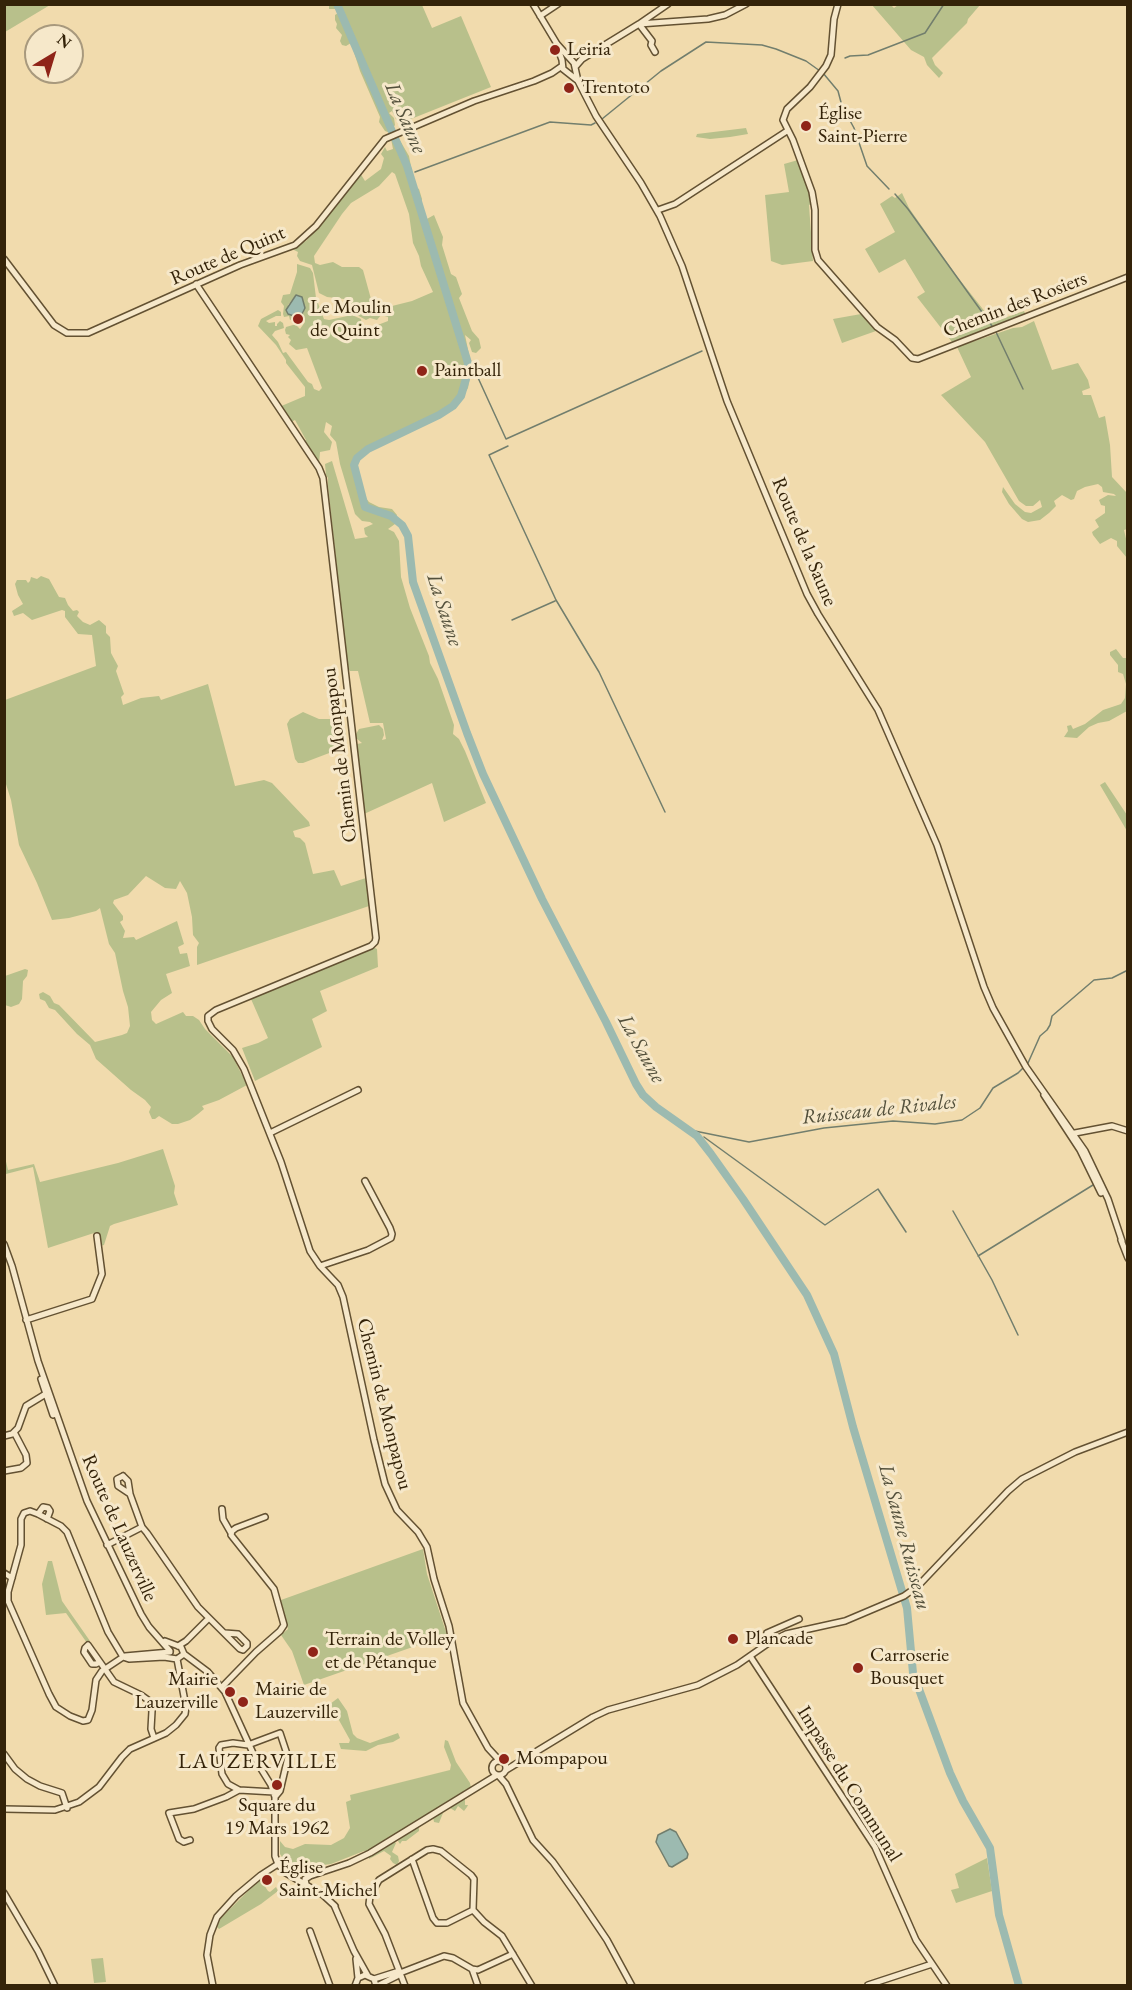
<!DOCTYPE html>
<html>
<head>
<meta charset="utf-8">
<style>
  body { margin:0 }
  #map { position:relative; width:1132px; height:1990px; overflow:hidden; background:#f1dbad; font-family:"EB Garamond",serif }
  canvas { display:block }
  .frame { position:absolute; inset:0; border:6px solid #342309; pointer-events:none }
  .north { position:absolute; left:24px; top:24px; width:60px; height:60px; box-sizing:border-box; background:#f6e8ca; border:2px solid #a8997d; border-radius:50%; rotate:38deg; font-size:16px; font-weight:700; line-height:24px; text-align:center; color:#342309 }
  .north::after { content:''; display:block; margin:auto; width:21px; height:27px; background:#8f2418; clip-path:polygon(50% 0,100% 100%,50% 72%,0 100%) }
</style>
</head>
<body>
<div id="map">
<canvas width="1132" height="1990"></canvas>
<div class="frame"></div>
<div class="north">N</div>
</div>
<script>
const context = document.querySelector('canvas').getContext('2d');
context.lineJoin = 'round';
function fill(path, color) { context.fillStyle = color; context.fill(path, 'evenodd'); }
const poly = rows => new Path2D(rows.map(r => 'M' + r).join(''));
function trace(path, color, width, dash) { context.strokeStyle = color; context.lineWidth = width; context.lineCap = dash ? 'butt' : 'round'; context.setLineDash(dash || []); context.stroke(path); }
function drawText(font, color, halo, rows, align = 'center') {
  context.font = font + ' "EB Garamond",serif'; context.lineWidth = 6; context.setLineDash([]); context.textBaseline = 'middle'; context.strokeStyle = halo; context.fillStyle = color; for (const [text, x, y, turn = 0] of rows) {
    context.save(); context.translate(x, y); context.rotate((+turn || 0) * Math.PI / 180); context.textAlign = isNaN(turn) ? turn : align; if (halo) context.strokeText(text, 0, 0); context.fillText(text, 0, 0); context.restore();
  }
}
fill(poly([
  [5,4,50,4,50,5,5,32],
  [329,4,422,5,432,28,461,16,491,87,401,123,398,123,392,111,389,113,394,118,395,125,390,133,385,131,379,122,380,117,360,71,351,43,346,46,342,45,340,41,342,35,336,28,337,24,335,20,335,15,338,13,336,9,329,9],
  [898,5,980,5,968,19,967,23,932,58,935,65,943,73,939,78,927,65,924,57,911,50,872,5,891,5,894,8],
  [746,128,748,134,730,137,710,139,696,137,697,134],
  [398,137,409,156,415,187,419,189,422,199,421,209,425,220,434,215,443,237,442,245,451,274,456,277,462,294,459,298,472,331,479,339,481,348,476,353,472,352,469,343,471,340,465,335,471,364,478,363,480,379,476,378,475,373,471,370,468,388,459,403,451,411,367,453,357,462,357,469,365,497,369,502,379,507,392,509,397,515,395,524,388,529,394,532,399,541,401,577,410,608,429,656,430,663,438,679,454,725,453,734,459,739,465,751,486,803,444,822,432,783,364,814,357,744,362,743,356,738,356,734,359,729,379,725,383,729,384,735,382,740,386,739,383,723,370,723,358,671,350,671,348,668,328,486,328,478,326,475,325,464,332,461,355,539,368,537,365,534,364,528,373,524,370,522,362,521,355,514,340,464,336,442,330,435,332,426,326,422,324,432,332,442,330,450,320,452,319,464,304,441,306,440,295,420,289,423,279,407,305,396,305,387,286,363,286,360,276,345,258,326,261,319,278,310,281,312,281,316,276,316,266,321,269,323,275,322,275,326,277,326,277,324,280,321,283,323,284,328,275,331,272,335,278,342,283,353,286,352,308,382,312,384,314,389,319,391,322,388,307,348,296,350,289,344,291,340,288,337,290,335,286,334,285,330,286,327,293,325,296,325,300,329,305,322,304,315,301,316,304,312,299,295,296,295,288,305,288,314,297,317,290,320,289,316,284,317,283,314,284,306,281,302,283,295,290,294,297,272,297,264,310,268,313,273,316,298,324,319,329,320,352,315,361,319,362,326,356,328,356,332,363,331,365,337,368,339,371,337,369,335,370,328,388,321,388,317,381,315,377,320,370,318,366,320,348,310,348,304,344,299,327,297,319,293,312,265,300,261,297,256,298,252,294,250,295,246,306,241,340,201,342,196,348,190,360,173,365,181,381,169,384,158,381,154,385,147,387,151,393,149,391,139],
  [392,172,395,174,409,214,413,243,419,256,421,266,433,292,412,301,384,308,380,312,375,309,375,303,371,299,363,270,359,267,342,267,333,262,320,265,315,263,314,256,342,214,351,203,379,186],
  [798,160,810,191,809,193,811,194,812,204,809,205,813,261,782,265,771,261,765,195,789,192,784,164],
  [902,193,909,208,956,275,993,322,1024,311,1026,315,952,342,917,297,925,292,905,259,879,273,865,249,895,232,880,204,892,196,895,198],
  [861,314,876,331,842,343,833,319],
  [1034,321,1052,370,1078,363,1088,380,1090,388,1082,391,1083,395,1091,395,1099,418,1105,416,1110,445,1112,477,1127,493,1127,529,1124,530,1127,543,1127,558,1117,546,1117,541,1111,538,1100,544,1093,535,1092,532,1099,527,1095,520,1105,513,1105,506,1101,505,1099,500,1108,495,1116,496,1114,494,1103,492,1102,487,1098,484,1085,487,1077,491,1074,499,1071,500,1062,495,1054,501,1056,506,1049,513,1040,520,1028,522,1022,519,1009,504,1002,492,1003,487,1015,504,1025,512,1031,513,1042,507,1040,500,1033,506,1026,506,1019,501,985,442,941,395,971,377,957,347,1013,328,1022,327],
  [41,576,49,579,59,597,65,598,68,605,73,611,77,610,79,612,77,616,83,622,90,625,99,620,106,626,106,633,110,637,111,653,118,666,116,671,124,694,121,697,123,705,141,698,159,696,161,700,208,684,235,786,264,780,272,783,309,822,310,826,293,831,295,837,300,838,305,843,313,874,334,870,341,886,366,878,369,906,197,965,197,947,199,943,193,935,192,917,187,893,180,881,176,889,165,888,146,876,128,895,114,900,113,903,123,916,123,920,120,922,125,931,123,938,134,937,136,940,177,921,184,944,178,947,180,954,187,953,190,966,166,974,172,993,161,1000,151,1012,152,1020,156,1024,183,1012,186,1016,193,1016,199,1020,205,1029,233,1057,247,1085,219,1100,202,1106,204,1109,198,1114,190,1120,178,1124,172,1124,159,1116,155,1119,152,1119,149,1112,151,1107,145,1100,131,1090,96,1059,90,1045,77,1034,55,1010,49,1008,45,1001,40,999,39,994,43,992,50,996,54,1003,59,1005,95,1042,122,1035,127,1033,130,1026,128,1007,123,991,115,953,109,944,100,908,96,911,69,918,52,920,37,883,19,845,11,800,5,781,5,700,96,666,92,635,78,634,65,617,65,611,62,610,32,620,23,613,14,616,12,611,23,604,18,595,15,584,17,580,26,580,28,583,30,581,31,577,37,579],
  [1116,649,1123,658,1127,658,1127,711,1109,721,1098,723,1089,727,1077,738,1064,737,1068,731,1067,726,1071,725,1073,729,1085,724,1103,710,1121,704,1125,698,1126,684,1123,674,1118,672,1118,665,1110,655,1110,652],
  [303,712,319,719,342,719,346,736,345,747,303,763,298,763,295,759,287,724,290,719],
  [1105,782,1127,815,1127,831,1100,785],
  [373,947,377,949,378,967,320,991,327,1011,312,1019,322,1047,255,1081,242,1048,258,1043,268,1038,251,999],
  [25,969,28,970,27,976,23,981,22,999,19,1004,11,1007,5,1005,5,976],
  [163,1149,175,1186,174,1193,178,1205,114,1224,110,1226,104,1245,96,1247,94,1233,48,1248,33,1167,6,1174,5,1167,4,1153,8,1170,34,1164,40,1182,118,1163],
  [423,1549,427,1574,447,1635,304,1685,292,1651,281,1635,288,1629,281,1600],
  [48,1561,52,1561,62,1601,90,1641,87,1643,66,1613,46,1615,42,1584],
  [338,1698,347,1711,353,1734,357,1738,370,1743,398,1733,400,1738,393,1742,378,1745,366,1751,341,1749,339,1743,349,1743,350,1740,330,1704],
  [445,1740,448,1741,456,1762,470,1783,471,1788,466,1792,467,1798,465,1799,465,1805,468,1805,467,1807,464,1811,458,1806,455,1811,450,1808,450,1805,441,1811,443,1813,439,1823,434,1822,433,1817,426,1817,417,1820,416,1824,406,1827,409,1830,414,1830,416,1827,419,1828,419,1831,406,1841,402,1841,400,1844,398,1841,404,1833,375,1846,375,1849,393,1841,396,1843,392,1852,398,1856,399,1861,397,1865,393,1863,390,1859,391,1856,384,1851,369,1859,368,1851,364,1851,331,1864,302,1868,292,1866,284,1860,280,1854,280,1841,285,1847,293,1849,305,1844,331,1845,344,1838,350,1828,346,1802,351,1800,350,1795,450,1770,451,1765,444,1747],
  [987,1858,992,1891,956,1903,951,1890,959,1888,955,1874],
  [260,1879,268,1891,270,1892,276,1887,278,1891,261,1904,219,1929,217,1927,221,1918],
  [103,1958,106,1982,94,1983,91,1959]
]), '#b8c08b');
const water = poly([
  [296,295,302,297,305,308,301,316,297,317,288,314,286,310,296,295],
  [670,1829,676,1832,688,1854,687,1858,672,1867,669,1866,656,1842,658,1835,670,1829]
]);
fill(water, '#9cbab0');
trace(water, '#727e6d', 1.5);
trace(poly([
  [845,58,850,56,868,55,925,33,944,4],
  [823,73,838,91,842,106,854,128,867,166,889,189],
  [602,119,661,71,706,42,762,45,776,49,806,61,820,71],
  [415,172,550,122,591,125,595,123],
  [409,174,411,173],
  [895,194,908,209,992,326],
  [996,332,1023,389],
  [467,365,471,368],
  [474,369,506,439],
  [506,439,702,351],
  [508,446,489,455,556,600,599,672,665,812],
  [512,620,555,601],
  [1028,1063,1040,1036,1047,1030,1050,1025,1052,1016,1094,980,1112,978,1128,970],
  [685,1129,749,1142,824,1128,893,1121,935,1124,962,1120,980,1108,993,1088,1018,1073,1023,1068],
  [697,1136,699,1136],
  [704,1137,825,1225,878,1189,906,1232],
  [953,1211,992,1280,1018,1335],
  [978,1256,1093,1185]
]), '#727e6d', 1.5);
trace(poly([
  [337,4,407,166,468,363,466,379,461,396,453,406,439,415,368,449,357,458,354,465,365,507,391,516,402,525,408,536,413,582,467,733,483,774,542,899,606,1022,636,1084,643,1095,656,1107,697,1136,711,1154,743,1199,807,1295,834,1354,853,1427,907,1608,913,1673,950,1773,963,1801,990,1848,999,1915,1019,1986]
]), '#9cbab0', 8);
const minor = poly([
  [533,4,557,44,574,63,578,81,596,116,641,183,660,216,682,266,727,401,807,594,818,614,878,710,937,845,984,987,993,1008,1026,1067,1085,1151,1108,1199,1122,1241],
  [838,4,834,19,831,55,826,66,810,87,787,109,783,120,793,140,812,192,815,210,815,250,818,260,877,327,895,340,912,358,918,359,1128,277],
  [540,16,558,4],
  [558,49,562,60,563,69,577,80],
  [655,52,651,45,652,41,639,24,668,4],
  [575,67,582,59,639,24,708,19,725,15,746,4],
  [658,210,675,204,787,131],
  [4,259,54,325,67,333,88,333,240,265,295,245,316,226,385,139,474,101,534,81,552,73,562,66],
  [196,284,283,414,319,468,323,478,376,938,375,942,371,946,216,1010,208,1016,208,1021,212,1029,233,1050,244,1069,281,1162,310,1251,320,1266,338,1285,343,1297,374,1440,385,1484,397,1510,418,1532,427,1547,434,1579,449,1626,463,1703,488,1748,500,1761],
  [1044,1095,1080,1150,1101,1193],
  [270,1133,358,1090],
  [1075,1133,1112,1126,1128,1131],
  [1121,1240,1128,1258],
  [4,1244,12,1266,38,1361,87,1501,141,1614,149,1627,170,1651],
  [320,1266,368,1250,391,1238,392,1234,390,1228,365,1181],
  [26,1320,92,1299,102,1274,97,1236],
  [41,1379,53,1415],
  [4,1436,12,1434,18,1428,26,1406,44,1395,47,1395],
  [4,1471,21,1468,27,1463,26,1455,14,1432],
  [123,1476,128,1481,130,1494,118,1486,117,1479,123,1476],
  [130,1494,142,1527,147,1533,198,1607,209,1618],
  [222,1509,223,1519,231,1533],
  [38,1514,43,1507,48,1508,50,1511,47,1519],
  [107,1545,142,1527],
  [4,1573,12,1578],
  [767,1633,799,1619],
  [165,1641,181,1647,184,1654],
  [178,1646,186,1641,209,1618,240,1649,243,1650,247,1646,247,1643,238,1634,225,1633],
  [170,1652,125,1656,123,1657,102,1671,96,1680,92,1710,88,1720,83,1721,70,1716,56,1707,49,1694,8,1601,8,1592,21,1545,21,1519,24,1513,30,1511,38,1514,61,1526,67,1532,108,1632,123,1657,129,1659,164,1657,177,1659,184,1654],
  [184,1654,208,1672,225,1692,258,1764,271,1785,275,1797,275,1856,278,1864,286,1873,323,1895,335,1906],
  [750,1656,875,1847,916,1940,947,1986],
  [100,1662,96,1664,92,1664,84,1652,85,1648,88,1645,114,1682,141,1695,148,1700,152,1711,151,1729,154,1738],
  [222,1687,256,1652,280,1631,284,1625,274,1589,231,1535,232,1531,236,1528,265,1517],
  [4,1754,15,1769,27,1779,40,1786,62,1793,67,1808],
  '492 1768a7 7 0 1 1 14 0a7 7 0 1 1-14 0Z',
  [506,1770,593,1717,608,1710,698,1685,737,1665,770,1642,786,1634,845,1621,904,1596,918,1586,1008,1491,1022,1479,1075,1452,1128,1432],
  [499,1776,506,1784,533,1840,553,1862,580,1900,607,1940,632,1986],
  [274,1792,239,1790,228,1784,222,1774,219,1748,221,1745,233,1743,248,1745,280,1733,288,1757,280,1791,275,1797],
  [4,1809,55,1810,79,1802,99,1787,122,1757,130,1749,166,1733,176,1725,185,1714,186,1707,177,1659],
  [190,1840,184,1842,179,1839,169,1813,194,1809,226,1797,239,1790],
  [412,1859,433,1918,437,1923,447,1923,473,1910],
  [306,1884,305,1879,310,1876,349,1863,370,1853,497,1775],
  [4,1893,38,1951,55,1986],
  [334,1905,354,1951,368,1976],
  [310,1931,330,1986],
  [356,1959,358,1978],
  [472,1969,478,1986],
  [374,1979,396,1972,400,1973],
  [868,1985,932,1964],
  [213,1986,207,1955,210,1935,217,1917,236,1896,261,1875,278,1864],
  [355,1986,358,1978,365,1975,374,1979,376,1986],
  [377,1986,397,1976,400,1973,444,1956,453,1958,472,1969,478,1970,513,1954],
  [405,1986,385,1934,369,1904,370,1896,379,1880,427,1850,433,1849,441,1851,471,1875,474,1879,473,1910,484,1922,502,1936,532,1986]
]);
trace(minor, '#635132', 8);
trace(minor, '#f6e8ca', 5);
for (const [x, y, r, color] of [
  [555,50,6,"#8f2418"],
  [569,88,6,"#8f2418"],
  [806,126,6,"#8f2418"],
  [298,319,6,"#8f2418"],
  [422,371,6,"#8f2418"],
  [733,1639,6,"#8f2418"],
  [313,1652,6,"#8f2418"],
  [858,1668,6,"#8f2418"],
  [230,1692,6,"#8f2418"],
  [243,1702,6,"#8f2418"],
  [504,1759,6,"#8f2418"],
  [277,1785,6,"#8f2418"],
  [267,1880,6,"#8f2418"]
]) { const dot = new Path2D(); dot.arc(x, y, r, 0, 2 * Math.PI); context.fillStyle = color; context.fill(dot); trace(dot, '#f6e8ca', 2); }
drawText('20px', '#342309', '#f6e8ca', [
  ["Leiria",567,50],
  ["Trentoto",581,88],
  ["Église",818,114],
  ["Saint-Pierre",818,137],
  ["Le Moulin",310,308],
  ["de Quint",310,331],
  ["Paintball",434,371],
  ["Plancade",745,1639],
  ["Terrain de Volley",325,1640],
  ["et de Pétanque",325,1663],
  ["Carroserie",870,1656],
  ["Bousquet",870,1679],
  ["Mairie",218,1680,"right"],
  ["Lauzerville",218,1703,"right"],
  ["Mairie de",255,1690],
  ["Lauzerville",255,1713],
  ["Mompapou",516,1759],
  ["Square du",277,1806,"center"],
  ["19 Mars 1962",277,1829,"center"],
  ["Église",279,1868],
  ["Saint-Michel",279,1891]
], 'left');
drawText('20px', '#342309', '#f6e8ca', [
  ["Route de Quint",228,256,-23],
  ["Chemin des Rosiers",1015,305,-21],
  ["Route de la Saune",804,542,67],
  ["Chemin de Monpapou",340,755,-97],
  ["Chemin de Monpapou",384,1404,76],
  ["Route de Lauzerville",119,1528,66],
  ["Impasse du Communal",849,1784,58]
]);
drawText('italic 21px', '#53503b', '#f6e8ca', [
  ["La Saune",405,118,67],
  ["La Saune",444,610,72],
  ["La Saune",641,1049,61],
  ["Ruisseau de Rivales",879,1110,-6],
  ["La Saune Ruisseau",904,1537,75]
]);
context.letterSpacing = '1.5px';
drawText('22px', '#342309', '#f6e8ca', [
  ["LAUZERVILLE",258,1762]
]);
context.letterSpacing = '0px';
</script>
</body>
</html>
